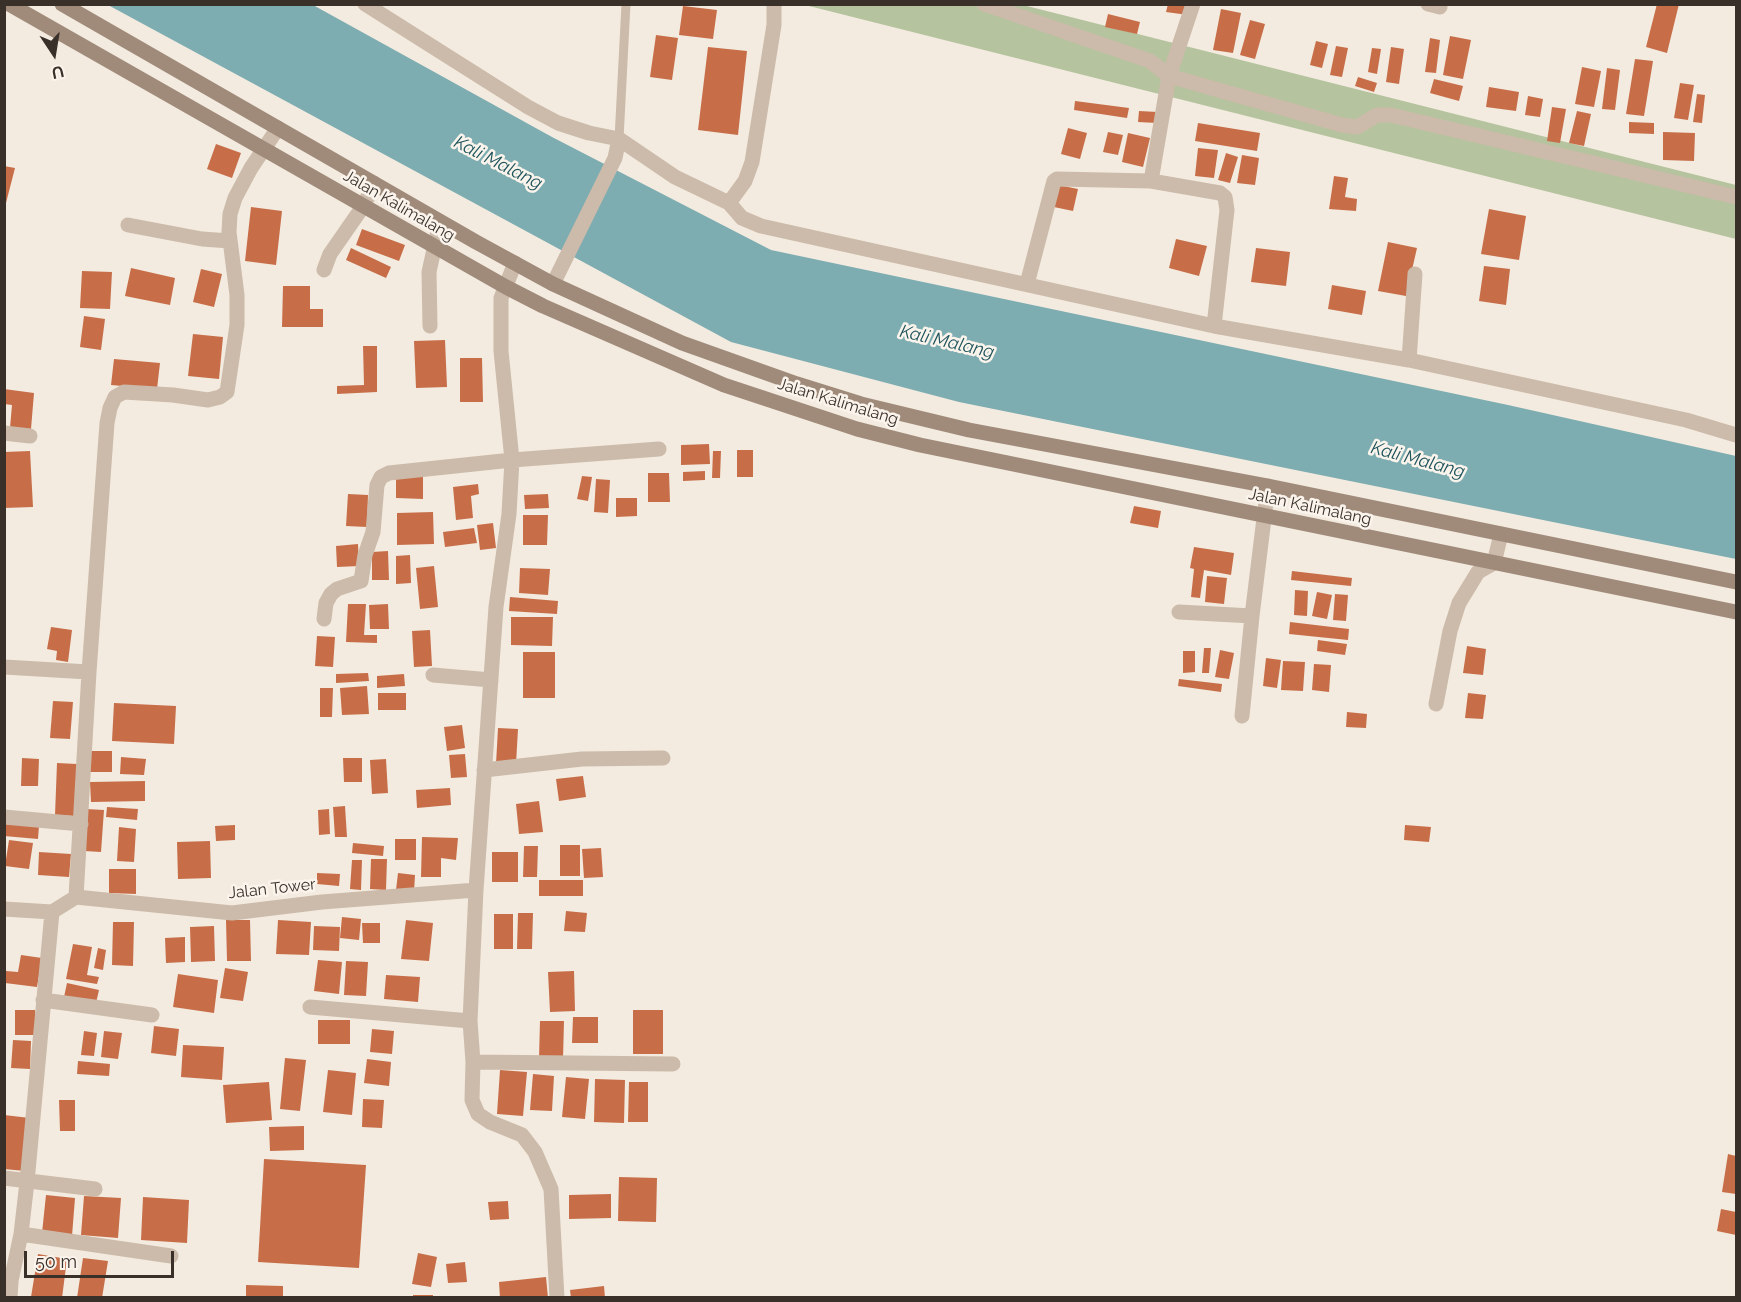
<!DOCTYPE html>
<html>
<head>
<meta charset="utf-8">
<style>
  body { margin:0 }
  #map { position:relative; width:1741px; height:1302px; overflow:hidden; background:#f3ebdf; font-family:Raleway,sans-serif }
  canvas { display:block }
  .frame { position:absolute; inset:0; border:6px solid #39302a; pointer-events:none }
  .north { position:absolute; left:24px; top:24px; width:60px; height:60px; -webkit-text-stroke:4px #faf4ec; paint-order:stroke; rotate:168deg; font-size:16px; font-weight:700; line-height:24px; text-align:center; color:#39302a }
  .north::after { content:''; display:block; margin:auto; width:21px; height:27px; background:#39302a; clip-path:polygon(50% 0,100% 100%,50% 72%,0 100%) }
  .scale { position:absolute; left:24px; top:1251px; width:150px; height:27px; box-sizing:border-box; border:3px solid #39302a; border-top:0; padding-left:8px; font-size:18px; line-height:21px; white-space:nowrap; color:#39302a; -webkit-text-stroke:4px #faf4ec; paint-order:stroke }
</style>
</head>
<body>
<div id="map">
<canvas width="1741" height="1302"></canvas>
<div class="frame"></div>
<div class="north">U</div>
<div class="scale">50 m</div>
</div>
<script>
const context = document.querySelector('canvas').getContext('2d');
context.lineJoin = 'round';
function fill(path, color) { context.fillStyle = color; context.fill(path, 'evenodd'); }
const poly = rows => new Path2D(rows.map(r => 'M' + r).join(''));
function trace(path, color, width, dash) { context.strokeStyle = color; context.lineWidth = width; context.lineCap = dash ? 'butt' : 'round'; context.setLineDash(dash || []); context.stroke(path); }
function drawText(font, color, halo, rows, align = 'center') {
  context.font = font + ' Raleway,sans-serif'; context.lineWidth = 5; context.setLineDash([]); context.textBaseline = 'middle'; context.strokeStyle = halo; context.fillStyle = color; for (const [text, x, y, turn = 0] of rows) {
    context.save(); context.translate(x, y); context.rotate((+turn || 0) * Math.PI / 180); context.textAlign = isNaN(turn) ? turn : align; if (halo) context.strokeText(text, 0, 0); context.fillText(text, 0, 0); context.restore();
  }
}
fill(poly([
  [805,5,1023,5,1736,185,1736,239]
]), '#b5c39e');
fill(poly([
  [108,5,313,5,552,137,771,250,1508,405,1736,456,1736,559,959,402,731,342]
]), '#7dacb1');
fill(poly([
  [1168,4,1189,4,1188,15,1166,12],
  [1657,4,1679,4,1667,53,1646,47],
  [683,6,717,10,713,39,679,35],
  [1221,9,1241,13,1233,53,1213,50],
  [1108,14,1140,22,1137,34,1105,27],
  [1250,20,1265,24,1255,59,1240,55],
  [656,35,678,38,672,80,650,77],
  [1450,36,1471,40,1463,79,1443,75],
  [1430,38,1440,40,1436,73,1425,72],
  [1316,41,1328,44,1322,68,1310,65],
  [1336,46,1348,48,1342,77,1330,75],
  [708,47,747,51,738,135,698,130],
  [1391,47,1404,49,1399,84,1386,82],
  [1372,48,1381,49,1377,74,1368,72],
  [1635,59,1653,61,1644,116,1626,114],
  [1582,67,1601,71,1594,107,1575,104],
  [1607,68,1620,70,1615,110,1602,109],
  [1358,77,1377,83,1374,92,1355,86],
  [1434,79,1463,86,1459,101,1430,93],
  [1680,83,1694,85,1688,120,1674,118],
  [1489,87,1519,92,1516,111,1486,107],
  [1697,94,1705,95,1702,123,1693,122],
  [1528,96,1543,99,1540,117,1525,115],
  [1075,101,1129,108,1127,118,1074,110],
  [1552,107,1566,109,1560,143,1547,141],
  [1139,111,1158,112,1157,123,1138,122],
  [1577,111,1591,114,1584,146,1569,143],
  [1629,122,1654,123,1654,134,1629,133],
  [1198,123,1260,133,1257,151,1195,141],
  [1068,128,1087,133,1080,159,1061,154],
  [1108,132,1123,135,1118,155,1103,152],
  [1663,132,1695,133,1694,161,1663,160],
  [1128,133,1150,138,1143,167,1122,162],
  [216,144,241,153,232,178,207,169],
  [1198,148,1218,150,1214,178,1195,176],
  [1226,153,1238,157,1230,183,1218,180],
  [1242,155,1259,158,1255,185,1237,183],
  [4,166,15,168,6,203,4,202],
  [1334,176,1348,178,1345,197,1357,199,1356,211,1329,209],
  [1058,185,1078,189,1073,211,1054,207],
  [251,207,282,211,276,265,245,261],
  [1489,209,1526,216,1519,260,1481,254],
  [362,229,405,245,399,261,356,245],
  [1176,239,1207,246,1199,276,1169,268],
  [1388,242,1417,248,1406,296,1378,291],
  [351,248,391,267,386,278,346,260],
  [1256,248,1290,252,1286,286,1251,282],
  [1484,266,1510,269,1506,305,1479,301],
  [131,268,175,278,170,305,125,296],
  [201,269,222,274,214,307,193,302],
  [82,271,112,272,110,309,80,308],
  [1332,285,1366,291,1362,315,1328,309],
  [283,286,310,286,310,309,323,309,323,327,282,327],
  [84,316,105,319,101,350,80,347],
  [193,334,223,337,219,379,188,376],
  [445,340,447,387,416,388,414,341],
  [363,346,377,346,377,392,337,394,337,386,364,385],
  [460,358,482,358,483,402,460,402],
  [114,359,160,363,157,389,111,385],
  [4,389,34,393,31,429,10,428,12,405,4,404],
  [709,444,710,464,681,465,681,445],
  [737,450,753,450,753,477,737,477],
  [30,451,33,507,4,508,4,452],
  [713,451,721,451,720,478,712,478],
  [705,471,705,480,683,481,683,472],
  [648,473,669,473,670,502,648,502],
  [396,476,423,476,423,499,396,498],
  [582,476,592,477,588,501,577,499],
  [596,479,610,480,608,513,594,512],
  [478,484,479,494,471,496,473,518,456,520,453,487],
  [348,494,368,495,367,527,346,526],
  [548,494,549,508,525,509,524,495],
  [616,498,637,498,637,516,616,517],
  [1134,506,1161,511,1158,528,1130,523],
  [433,512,434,544,397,545,397,513],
  [523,515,548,515,547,545,523,545],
  [493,523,496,548,480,550,477,525],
  [474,528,477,543,445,547,443,532],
  [358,544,359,566,337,567,336,546],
  [1194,547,1234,553,1231,575,1204,570,1200,598,1191,597,1194,569,1190,568],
  [388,551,389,580,372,580,372,552],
  [410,555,411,583,396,584,396,556],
  [434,566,438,607,420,609,416,568],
  [520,568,550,569,548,595,519,593],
  [1292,571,1352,578,1351,586,1291,580],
  [1207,576,1227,578,1224,604,1205,602],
  [1295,590,1308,591,1307,616,1294,615],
  [1317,592,1332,595,1327,619,1312,616],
  [1335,594,1348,595,1346,621,1333,620],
  [510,597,558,601,557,614,509,611],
  [348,604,366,604,364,635,377,635,377,643,346,642],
  [388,604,389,629,370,629,369,605],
  [511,617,553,617,552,646,511,645],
  [1290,622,1349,629,1348,640,1289,634],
  [51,627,72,630,68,662,56,660,57,651,47,649],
  [430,630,432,666,414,667,412,631],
  [317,636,335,637,333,667,315,666],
  [1318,640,1347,644,1345,655,1317,651],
  [1467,646,1486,649,1483,675,1463,673],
  [1204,648,1211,648,1209,673,1202,673],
  [1220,650,1234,653,1229,679,1215,677],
  [1183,651,1195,651,1195,672,1183,673],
  [523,652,555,652,555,698,523,698],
  [1266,658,1281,660,1277,688,1263,686],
  [1283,661,1305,662,1303,691,1281,690],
  [1314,664,1331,665,1329,692,1312,690],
  [368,673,369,681,336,683,336,674],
  [404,674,405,686,377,688,377,676],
  [1179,679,1222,684,1221,692,1178,686],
  [367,686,369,714,342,715,340,688],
  [320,688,333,688,332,717,320,717],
  [378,693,406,693,406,710,378,710],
  [1468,693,1486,695,1483,719,1465,718],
  [53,701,73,702,70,739,50,738],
  [114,703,176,706,174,744,112,741],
  [1347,712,1367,714,1366,728,1346,727],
  [462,725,465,748,447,751,444,727],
  [498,728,518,729,516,764,496,764],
  [87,751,112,751,112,772,86,772],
  [465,754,467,777,451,778,449,755],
  [121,757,146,759,144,775,120,774],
  [22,758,39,759,38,786,21,786],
  [343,758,362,758,362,782,344,782],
  [386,759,388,793,372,794,370,760],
  [57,763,77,764,74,816,55,815],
  [583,776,586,797,559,801,556,779],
  [145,781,145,801,91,802,90,782],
  [450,788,451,805,417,808,416,790],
  [539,801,543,832,519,834,516,804],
  [345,806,347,837,335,837,333,807],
  [107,807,138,809,137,820,106,817],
  [86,809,104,810,101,852,84,851],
  [329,809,330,834,319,835,318,810],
  [4,823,39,826,38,839,4,836],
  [235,825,235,840,216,841,215,826],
  [1405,825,1431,827,1429,842,1404,840],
  [119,827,136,829,134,862,117,861],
  [422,837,458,838,456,860,441,858,441,877,421,877],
  [395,839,416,839,416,860,395,860],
  [9,840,33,843,29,869,5,866],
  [210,841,211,878,178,879,177,842],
  [353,843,384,846,383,856,352,853],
  [560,845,580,845,580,876,560,876],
  [524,846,538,846,537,877,523,877],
  [601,848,603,877,584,878,582,849],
  [39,852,71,854,69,877,38,875],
  [492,852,518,852,518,882,492,882],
  [371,859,387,859,386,890,370,889],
  [352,860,362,860,361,890,350,889],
  [109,869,136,869,136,894,109,893],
  [317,873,340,874,339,886,317,884],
  [398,873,415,875,414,892,396,890],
  [539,880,583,880,583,896,539,896],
  [566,911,587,913,585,932,564,931],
  [518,913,533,913,532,949,517,949],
  [494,914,513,914,513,949,494,949],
  [342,917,361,919,359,940,340,938],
  [226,920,250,920,251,961,227,961],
  [278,920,311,922,309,955,276,954],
  [406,920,433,923,429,961,401,959],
  [113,922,134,922,133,966,112,965],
  [362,923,380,923,380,943,363,943],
  [214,926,215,961,191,962,190,927],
  [314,926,340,927,339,951,313,950],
  [185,937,185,962,166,963,165,938],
  [73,944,92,947,87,975,99,977,97,984,66,979],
  [98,948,106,950,103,970,94,968],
  [21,955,42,958,37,987,5,983,6,971,18,972],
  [318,960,342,962,339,994,314,991],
  [346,961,368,962,366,996,344,995],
  [225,968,248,972,243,1001,220,998],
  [574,971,575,1011,550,1012,548,972],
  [178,974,218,980,214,1013,173,1007],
  [386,975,420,977,418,1002,384,999],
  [67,983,99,990,96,1003,64,997],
  [15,1010,35,1010,35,1035,15,1035],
  [633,1010,663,1010,663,1054,633,1054],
  [573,1017,598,1017,598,1043,572,1043],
  [318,1020,350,1020,350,1044,318,1044],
  [540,1021,564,1021,563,1059,539,1058],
  [154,1026,179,1029,176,1056,151,1053],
  [372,1029,394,1031,392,1054,370,1052],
  [84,1031,97,1033,94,1056,81,1055],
  [104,1031,122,1033,118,1059,101,1057],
  [13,1040,31,1041,30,1069,11,1068],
  [183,1045,224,1047,222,1080,181,1077],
  [285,1058,306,1060,300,1111,280,1109],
  [367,1059,391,1062,389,1086,364,1083],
  [78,1061,110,1064,109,1076,77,1074],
  [328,1070,356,1073,352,1115,323,1112],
  [500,1070,527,1072,523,1116,497,1114],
  [533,1074,554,1076,552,1111,530,1110],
  [566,1077,589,1079,585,1119,562,1117],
  [595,1079,625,1080,624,1123,594,1122],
  [269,1082,272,1120,226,1123,223,1085],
  [629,1082,648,1082,648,1122,628,1122],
  [363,1099,384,1100,382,1128,362,1127],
  [59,1100,75,1100,75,1131,60,1131],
  [4,1115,30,1118,25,1171,4,1169],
  [304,1126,304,1150,270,1151,269,1127],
  [1728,1154,1736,1156,1736,1194,1722,1192],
  [264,1159,366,1165,359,1268,258,1262],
  [619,1177,657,1178,656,1222,618,1221],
  [611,1194,611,1218,569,1219,569,1195],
  [46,1195,75,1198,72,1236,42,1233],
  [84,1196,121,1198,118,1238,81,1235],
  [143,1197,189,1200,187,1243,141,1240],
  [508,1201,509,1219,490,1220,488,1202],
  [1721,1209,1736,1212,1736,1235,1717,1231],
  [418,1253,437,1257,431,1287,412,1284],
  [38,1254,67,1259,62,1298,31,1297],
  [83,1258,108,1261,102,1298,77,1298],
  [465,1262,467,1282,448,1283,446,1264],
  [546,1277,548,1298,500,1298,499,1282],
  [246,1285,283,1286,283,1298,246,1298],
  [604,1286,605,1298,571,1298,570,1290],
  [413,1295,433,1295,433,1298,413,1298]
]), '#c76e49');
trace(poly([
  [619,139,626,4]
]), '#cba', 9);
trace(poly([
  [365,4,528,107,558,123,589,133,619,139,675,177,729,203,742,218,761,226,1214,326,1409,360,1686,420,1736,435],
  [984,4,1150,61,1169,76,1342,125,1357,127,1377,115,1391,115,1736,197],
  [1428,4,1440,7],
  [1151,181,1169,76,1193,4],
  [729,203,745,181,752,162,774,25,774,4],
  [128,225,202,239,230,241],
  [515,263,501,298,501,351,512,460,509,514,496,607,476,890,470,1021,473,1062,472,1100,478,1114,490,1122,522,1135,535,1152,551,1189,557,1298],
  [324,270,330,254,364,205,374,183],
  [553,284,615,158,619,139],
  [1027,284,1054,181,1057,179,1151,181,1220,193,1225,197,1227,210,1214,326],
  [430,326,429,272,440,222],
  [1409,360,1415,274],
  [4,433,30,436],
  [1179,612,1252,616],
  [324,619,326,603,331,594,337,589,361,581,365,555,373,532,377,485,381,477,389,473,512,460,659,449],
  [4,667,89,672,76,897],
  [89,672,107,423,110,408,115,397,124,392,173,395,208,400,220,397,227,392,237,325,237,295,229,232,230,214,235,198,251,168,278,128],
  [433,675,491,680],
  [1436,704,1450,631,1459,603,1478,572,1494,563,1501,534],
  [1242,716,1252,616,1268,486],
  [484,770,582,759,663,758],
  [4,817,81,824],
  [4,909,52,912,76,897,232,913,322,902,476,890],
  [43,1000,152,1015],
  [310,1007,470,1021],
  [473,1062,673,1064],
  [4,1178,95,1189],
  [21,1234,171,1256],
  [10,1298,11,1281,21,1234,27,1182,52,912]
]), '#cba', 15);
trace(poly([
  [9,4,506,287,543,306,724,385,857,429,920,445,1736,612],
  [62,4,476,242,553,284,682,343,797,384,861,404,969,430,1268,486,1736,582]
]), '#a08b7b', 15);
drawText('16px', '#39302a', '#faf4ec', [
  ["Jalan Kalimalang",399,206,30],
  ["Jalan Kalimalang",838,402,17],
  ["Jalan Kalimalang",1310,507,12],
  ["Jalan Tower",272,889,-6]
]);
drawText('italic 18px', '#1e545c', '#faf4ec', [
  ["Kali Malang",498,163,27],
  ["Kali Malang",947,342,13],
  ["Kali Malang",1418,460,15]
]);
</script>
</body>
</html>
